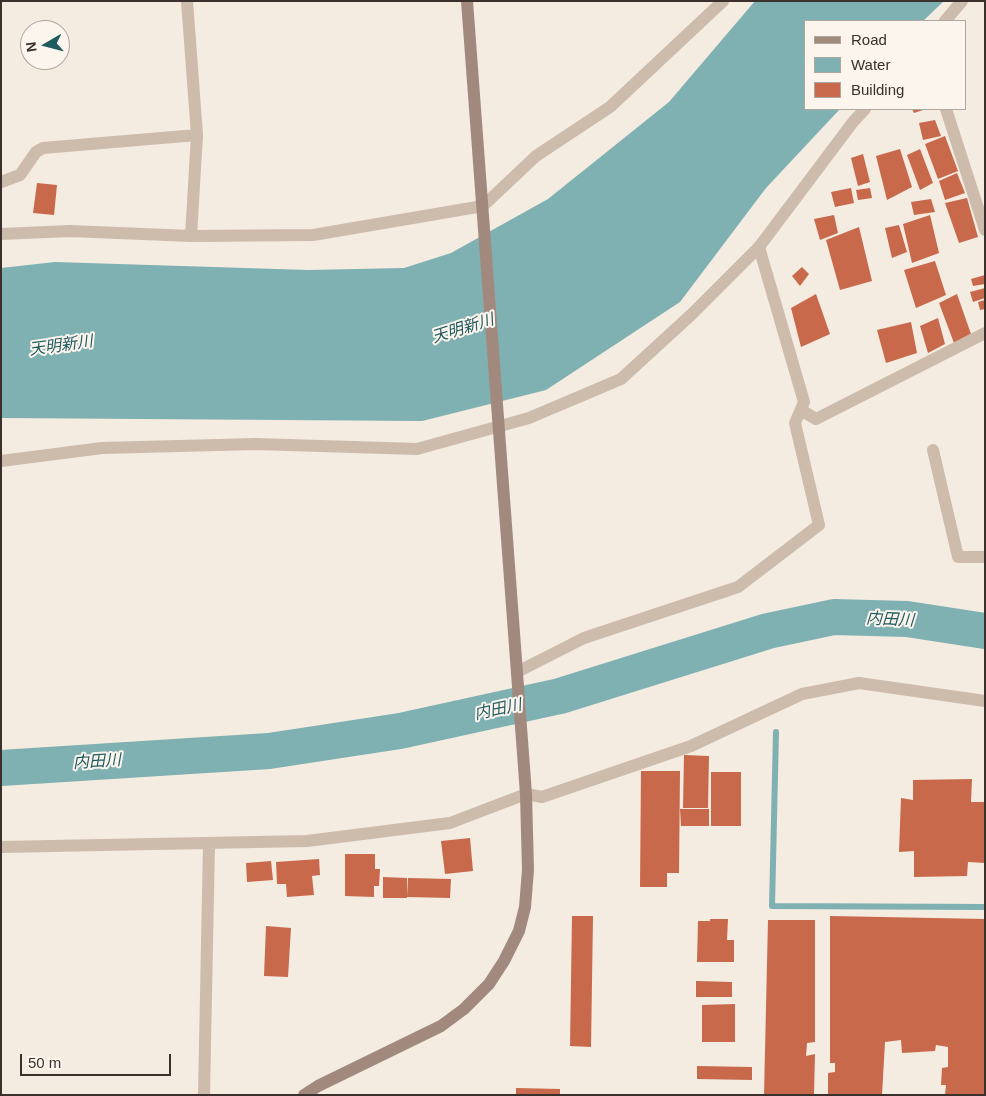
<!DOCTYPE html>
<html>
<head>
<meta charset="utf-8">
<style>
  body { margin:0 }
  #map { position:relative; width:986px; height:1096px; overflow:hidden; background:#f4ebe1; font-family:Arial,sans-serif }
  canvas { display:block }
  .frame { position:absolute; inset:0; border:2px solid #3b302b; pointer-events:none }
  .legend { position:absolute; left:804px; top:20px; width:162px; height:90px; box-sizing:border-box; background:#fbf5ee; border:1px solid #aea6a0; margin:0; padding:6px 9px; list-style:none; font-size:15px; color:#3b302b }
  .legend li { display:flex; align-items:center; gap:10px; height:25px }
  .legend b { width:25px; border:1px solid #aea6a0 }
  .north { position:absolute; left:20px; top:20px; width:50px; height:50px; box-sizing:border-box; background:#fbf5ee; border:1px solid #aea6a0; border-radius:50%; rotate:262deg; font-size:14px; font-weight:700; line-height:20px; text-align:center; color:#3b302b }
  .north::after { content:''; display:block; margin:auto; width:18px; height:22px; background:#1f5a5e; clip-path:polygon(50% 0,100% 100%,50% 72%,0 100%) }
  .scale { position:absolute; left:20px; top:1054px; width:151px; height:22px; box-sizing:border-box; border:2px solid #3b302b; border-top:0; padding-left:6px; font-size:15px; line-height:18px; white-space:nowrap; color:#3b302b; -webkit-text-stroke:4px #fbf5ee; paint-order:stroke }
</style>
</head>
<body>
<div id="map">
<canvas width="986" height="1096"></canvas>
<div class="frame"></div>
<ul class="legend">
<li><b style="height:6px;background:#a18a7d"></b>Road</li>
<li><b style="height:14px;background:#7fb0b2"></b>Water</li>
<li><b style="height:14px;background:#c8694b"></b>Building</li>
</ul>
<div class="north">N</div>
<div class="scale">50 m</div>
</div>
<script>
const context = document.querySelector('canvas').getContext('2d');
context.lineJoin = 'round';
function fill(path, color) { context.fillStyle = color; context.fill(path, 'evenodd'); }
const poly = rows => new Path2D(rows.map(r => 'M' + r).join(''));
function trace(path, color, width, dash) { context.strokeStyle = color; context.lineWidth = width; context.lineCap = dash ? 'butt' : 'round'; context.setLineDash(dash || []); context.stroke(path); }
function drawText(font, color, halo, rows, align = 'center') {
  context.font = font + ' Arial,"Noto Sans JP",sans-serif'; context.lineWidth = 4; context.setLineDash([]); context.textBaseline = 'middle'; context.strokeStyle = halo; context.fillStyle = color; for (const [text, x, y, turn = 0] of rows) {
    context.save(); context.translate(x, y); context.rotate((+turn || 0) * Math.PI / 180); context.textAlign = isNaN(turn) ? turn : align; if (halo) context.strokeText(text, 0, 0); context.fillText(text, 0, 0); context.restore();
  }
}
fill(poly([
  [755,1,944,1,923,21,805,21,805,109,840,109,766,188,680,302,546,390,422,421,1,418,1,268,55,262,308,270,404,268,451,253,548,199,669,102]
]), '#7fb0b2');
trace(poly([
  [776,732,772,906,985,907]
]), '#7fb0b2', 6);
trace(poly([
  [1,768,269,751,400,731,560,696,768,631,834,617,907,619,985,631]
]), '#7fb0b2', 36);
fill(poly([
  [912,109,926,109,914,113],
  [935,120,941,136,923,140,919,123],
  [945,136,958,171,938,179,925,144],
  [900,149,912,187,887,200,876,156],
  [920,149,933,183,920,190,907,155],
  [863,154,870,182,858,186,851,158],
  [957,173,965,193,945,200,939,181],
  [37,183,57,185,54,215,33,213],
  [851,188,854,203,835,207,831,192],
  [870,188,872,198,858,200,856,190],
  [967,198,978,237,959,243,945,203],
  [931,199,935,212,914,215,911,202],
  [834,215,838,233,820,240,814,219],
  [930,215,939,253,912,263,903,224],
  [899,225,907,252,892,258,885,228],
  [859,227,872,281,840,290,826,240],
  [935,261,946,295,916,308,904,270],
  [802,267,809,274,800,286,792,276],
  [985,275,985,284,973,286,971,279],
  [985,288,985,298,973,302,970,292],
  [816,294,830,334,801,347,791,308],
  [957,294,971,334,954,343,939,303],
  [985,300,985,309,980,310,978,302],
  [938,318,945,344,928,353,920,326],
  [911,322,917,353,886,363,877,330],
  [684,755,709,756,708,808,683,808],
  [641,771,680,771,679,873,667,873,667,887,640,887],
  [711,772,741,772,741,826,711,826],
  [972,779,971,802,985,802,985,863,968,862,967,876,914,877,914,851,899,852,901,798,913,800,913,780],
  [680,809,709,809,709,826,681,826],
  [470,838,473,871,445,874,441,841],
  [345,854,375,854,375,869,380,869,379,886,374,886,374,897,345,896],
  [319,859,320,875,312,876,314,895,287,897,286,884,277,884,276,862],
  [271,861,273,880,247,882,246,863],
  [383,877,407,878,407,898,383,898],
  [408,878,451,879,450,898,407,897],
  [572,916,593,916,591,1047,570,1046],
  [830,916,985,919,985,1095,945,1095,946,1085,941,1085,942,1068,948,1067,948,1047,936,1045,935,1051,902,1053,901,1040,885,1042,882,1095,828,1095,828,1073,835,1072,835,1063,830,1063],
  [710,919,728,919,727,940,734,940,734,962,697,962,698,921,710,921],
  [768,920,815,920,815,1042,807,1043,806,1056,815,1054,814,1095,764,1095],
  [266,926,291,928,288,977,264,976],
  [696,981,732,982,732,997,696,997],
  [735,1004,735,1042,702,1042,702,1005],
  [697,1066,752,1067,752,1080,697,1079],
  [516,1088,560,1089,560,1095,516,1095]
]), '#c8694b');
trace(poly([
  [187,1,197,135,191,236],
  [945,21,962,1],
  [946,109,985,230],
  [1,182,20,175,36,152,43,148,197,135],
  [1,234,70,231,191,236,313,235,483,206,536,156,610,107,723,1],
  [801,410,816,419,985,333],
  [933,450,958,557,985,557],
  [1,461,102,448,256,444,417,449,529,418,621,379,692,314,759,247,853,122,865,109],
  [517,672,584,638,738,587,819,525,795,423,804,402,759,247],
  [1,847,307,841,450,823,526,794,542,797,691,746,802,694,859,683,985,701],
  [204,1095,209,844]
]), '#cdbbac', 12);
trace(poly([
  [304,1095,318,1086,441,1026,464,1009,489,984,504,961,519,931,525,907,528,870,526,794,467,1]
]), '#a18a7d', 12);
drawText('italic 16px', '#1f5a5e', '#fbf5ee', [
  ["天明新川",463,329,-17],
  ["天明新川",61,346,-8],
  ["内田川",890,620,3],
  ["内田川",498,710,-12],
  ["内田川",97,762,-4]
]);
</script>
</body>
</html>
